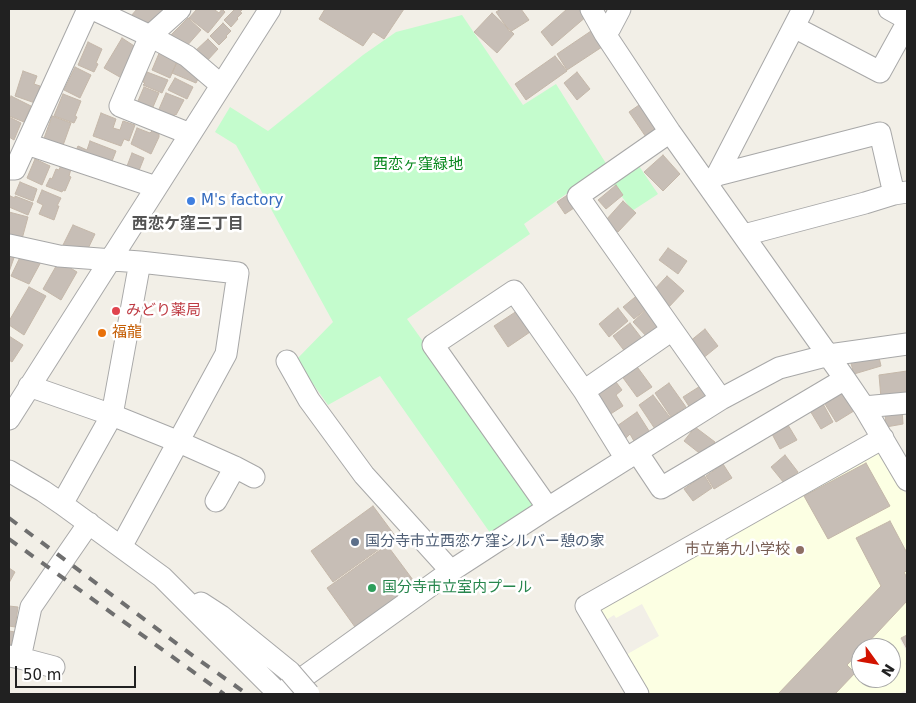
<!DOCTYPE html>
<html>
<head>
<meta charset="utf-8">
<style>
  body { margin:0 }
  #map { position:relative; width:916px; height:703px; overflow:hidden; background:#f2efe7; font-family:"DejaVu Sans",sans-serif }
  canvas { display:block }
  .frame { position:absolute; inset:0; border:10px solid #212121; pointer-events:none }
  .north { position:absolute; left:851px; top:638px; width:50px; height:50px; box-sizing:border-box; background:#fff; border:1px solid #a6a6a6; border-radius:50%; rotate:122deg; font-size:14px; font-weight:700; line-height:20px; text-align:center; color:#212121 }
  .north::after { content:''; display:block; margin:auto; width:18px; height:22px; background:#d21300; clip-path:polygon(50% 0,100% 100%,50% 72%,0 100%) }
  .scale { position:absolute; left:15px; top:666px; width:121px; height:22px; box-sizing:border-box; border:2px solid #212121; border-top:0; padding-left:6px; font-size:15px; line-height:18px; white-space:nowrap; color:#212121; -webkit-text-stroke:4px #fff; paint-order:stroke }
</style>
</head>
<body>
<div id="map">
<canvas width="916" height="703"></canvas>
<div class="frame"></div>
<div class="north">N</div>
<div class="scale">50 m</div>
</div>
<script>
const context = document.querySelector('canvas').getContext('2d');
context.lineJoin = 'round';
function fill(path, color) { context.fillStyle = color; context.fill(path, 'evenodd'); }
const poly = rows => new Path2D(rows.map(r => 'M' + r).join(''));
function trace(path, color, width, dash) { context.strokeStyle = color; context.lineWidth = width; context.lineCap = dash ? 'butt' : 'round'; context.setLineDash(dash || []); context.stroke(path); }
function drawText(font, color, halo, rows, align = 'center') {
  context.font = font + ' "DejaVu Sans","Noto Sans JP",sans-serif'; context.lineWidth = 5; context.setLineDash([]); context.textBaseline = 'middle'; context.strokeStyle = halo; context.fillStyle = color; for (const [text, x, y, turn = 0] of rows) {
    context.save(); context.translate(x, y); context.rotate((+turn || 0) * Math.PI / 180); context.textAlign = isNaN(turn) ? turn : align; if (halo) context.strokeText(text, 0, 0); context.fillText(text, 0, 0); context.restore();
  }
}
fill(poly([
  [879,448,907,496,907,634,900,639,907,653,907,662,905,663,907,668,907,690,898,694,646,694,624,656,659,636,642,604,616,618,614,615,603,622,599,603],
  [861,648,891,648,891,678,861,678]
]), '#fcffe3');
fill(poly([
  [462,15,523,105,556,84,607,165,524,224,530,234,407,319,537,501,532,511,493,537,380,376,328,405,296,360,333,322,236,145,215,132,230,107,268,131,363,55,396,32],
  [637,163,658,194,632,211,611,181]
]), '#c4fccd');
const building = poly([
  [137,9,165,9,146,28,131,16,137,9],
  [197,9,216,9,215,10,219,13,222,9,225,12,208,33,189,18,197,9],
  [235,9,243,9,240,12,242,13,237,18,238,19,231,27,224,20,235,9],
  [325,9,404,9,384,39,373,32,363,46,319,19,325,9],
  [501,9,521,9,529,20,510,32,496,12,501,9],
  [567,9,582,9,587,16,552,46,541,32,567,9],
  [492,13,514,34,497,53,474,32,492,13],
  [188,18,201,30,185,48,171,35,188,18],
  [223,23,231,31,226,36,227,37,219,45,210,36,223,23],
  [594,29,605,45,567,70,557,54,594,29],
  [122,38,142,51,125,80,104,68,122,38],
  [208,39,218,49,206,62,193,53,208,39],
  [88,42,102,49,96,63,98,64,94,72,78,65,88,42],
  [160,51,178,59,170,78,152,70,160,51],
  [555,56,567,71,526,100,515,84,555,56],
  [177,62,195,72,199,77,196,83,172,73,177,62],
  [75,67,91,75,80,98,64,90,75,67],
  [23,71,37,76,34,84,40,86,35,103,15,96,23,71],
  [147,72,168,80,162,93,143,85,145,83,143,82,147,72],
  [577,72,590,89,577,100,564,83,577,72],
  [175,78,193,87,187,99,168,90,175,78],
  [144,87,159,93,150,114,135,108,144,87],
  [166,93,184,100,176,115,175,114,173,118,156,116,166,93],
  [63,94,81,101,75,116,77,117,74,123,54,116,63,94],
  [11,96,31,106,24,122,9,116,9,101,11,96],
  [642,103,661,132,648,140,629,112,642,103],
  [101,113,116,119,113,128,120,130,123,121,135,125,129,141,124,139,121,146,93,136,101,113],
  [52,116,71,123,61,151,42,144,52,116],
  [9,117,21,123,14,140,9,137,9,117],
  [137,128,150,133,152,131,159,134,159,137,151,154,131,144,137,128],
  [90,141,116,151,109,169,74,155,78,146,87,150,90,141],
  [132,153,144,158,136,178,124,174,132,153],
  [663,155,680,174,663,191,644,172,663,155],
  [35,159,50,166,42,185,27,178,35,159],
  [61,165,71,169,69,176,71,177,65,191,63,190,62,192,46,186,50,178,52,179,56,169,59,170,61,165],
  [20,182,37,189,33,201,15,194,20,182],
  [616,185,623,195,606,209,598,200,616,185],
  [42,190,61,198,57,206,59,206,54,220,39,214,43,205,37,202,42,190],
  [569,194,577,206,565,214,557,202,569,194],
  [10,196,15,198,15,196,33,203,28,215,9,207,9,199,10,196],
  [623,201,636,213,618,232,606,220,623,201],
  [9,212,28,217,22,239,9,236,9,212],
  [73,225,95,234,85,255,63,245,73,225],
  [668,248,687,261,678,274,659,260,668,248],
  [9,249,16,252,9,272,9,249],
  [23,251,42,260,29,284,11,276,23,251],
  [59,261,77,272,61,300,43,289,59,261],
  [667,276,684,291,668,308,651,293,667,276],
  [29,287,46,296,24,335,9,325,9,321,29,287],
  [640,293,651,305,634,319,623,307,640,293],
  [650,306,665,322,648,338,633,322,650,306],
  [618,308,628,321,609,337,599,324,618,308],
  [520,309,533,330,508,347,494,326,520,309],
  [630,323,643,340,626,353,613,336,630,323],
  [705,329,718,346,702,359,689,342,705,329],
  [9,336,23,345,12,362,9,360,9,336],
  [878,353,881,366,854,374,850,360,878,353],
  [635,364,652,387,637,397,621,375,635,364],
  [907,371,907,394,881,398,879,375,907,371],
  [613,378,622,390,616,395,623,406,609,415,594,391,613,378],
  [669,383,686,407,671,417,655,393,669,383],
  [705,383,714,395,692,411,683,397,705,383],
  [846,391,857,409,836,422,825,404,846,391],
  [653,395,672,420,657,432,639,405,653,395],
  [822,402,833,422,821,429,809,409,822,402],
  [902,409,903,424,886,427,885,412,902,409],
  [637,412,651,434,635,443,630,434,625,439,617,426,637,412],
  [788,425,797,440,780,449,772,434,788,425],
  [695,427,715,442,703,456,684,441,695,427],
  [785,455,798,472,784,483,771,467,785,455],
  [866,463,890,506,828,539,804,496,866,463],
  [723,464,732,478,714,489,706,476,723,464],
  [704,475,712,488,693,501,684,489,704,475],
  [373,506,396,537,333,582,311,551,373,506],
  [890,521,907,553,907,571,904,572,907,578,907,601,863,648,861,648,861,650,847,665,855,673,835,694,778,694,881,586,856,538,890,521],
  [387,545,416,584,355,627,327,588,387,545],
  [9,568,15,572,9,583,9,568],
  [9,606,18,607,15,627,9,626,9,606],
  [9,631,15,632,11,645,9,644,9,631],
  [907,635,907,649,901,638,907,635]
]);
fill(building, '#c7beb6');
trace(building, '#c4b7a9', 1);
const minor = poly([
  [93,9,150,36,187,56,221,85],
  [180,9,150,36,120,106,190,134],
  [591,9,605,34,670,132,845,379,864,407,907,480],
  [889,9,907,19],
  [794,27,880,72,907,23],
  [605,34,610,28,620,9],
  [670,132,578,196,721,399],
  [27,144,156,187],
  [9,169,15,169,88,9],
  [717,175,880,133,894,194],
  [710,181,717,175,803,9],
  [744,235,865,203,894,194,907,192],
  [9,245,59,256,140,262,238,273,226,354,121,547],
  [287,361,309,400,364,475,451,571],
  [29,386,112,415,179,442,235,467,254,477],
  [584,391,672,330],
  [864,407,907,403],
  [9,419,270,9],
  [637,452,661,488,845,379],
  [9,471,43,491,62,504,162,577,279,694],
  [216,501,235,467],
  [62,504,112,415,140,262],
  [548,508,433,345,514,291,584,391,626,459],
  [201,603,221,616,290,672],
  [9,656,20,658,31,607,89,523],
  [20,658,54,667],
  [280,694,451,571,548,508,721,399,779,368,829,355,907,344],
  [638,694,586,606,883,438]
]);
trace(minor, '#a8a8a8', 23);
trace(minor, '#fff', 21);
trace(poly([
  [9,518,196,658,247,694],
  [9,539,224,694]
]), '#6f6f6f', 4, [10, 10]);
const minorBridge = poly([
  [290,672,309,694]
]);
trace(minorBridge, '#a8a8a8', 23, []);
trace(minorBridge, '#fff', 21);
for (const [x, y, r, color] of [
  [191,201,5,"#3f7fe0"],
  [116,311,5,"#e0444e"],
  [102,333,5,"#e8710a"],
  [355,542,5,"#5c6f8a"],
  [800,550,5,"#8d6e63"],
  [372,588,5,"#2e9e5b"]
]) { const dot = new Path2D(); dot.arc(x, y, r, 0, 2 * Math.PI); context.fillStyle = color; context.fill(dot); trace(dot, '#fff', 2); }
drawText('15px', '#07871d', '#fff', [
  ["西恋ヶ窪緑地",418,165]
]);
drawText('15px', '#366cbe', '#fff', [
  ["M's factory",201,201]
], 'left');
drawText('15px', '#be3a42', '#fff', [
  ["みどり薬局",126,311]
], 'left');
drawText('15px', '#c56008', '#fff', [
  ["福龍",112,333]
], 'left');
drawText('15px', '#4e5e75', '#fff', [
  ["国分寺市立西恋ケ窪シルバー憩の家",365,542]
], 'left');
drawText('15px', '#785e54', '#fff', [
  ["市立第九小学校",790,550]
], 'right');
drawText('15px', '#27864d', '#fff', [
  ["国分寺市立室内プール",382,588]
], 'left');
drawText('bold 16px', '#545454', '#fff', [
  ["西恋ケ窪三丁目",188,225]
]);
</script>
</body>
</html>
